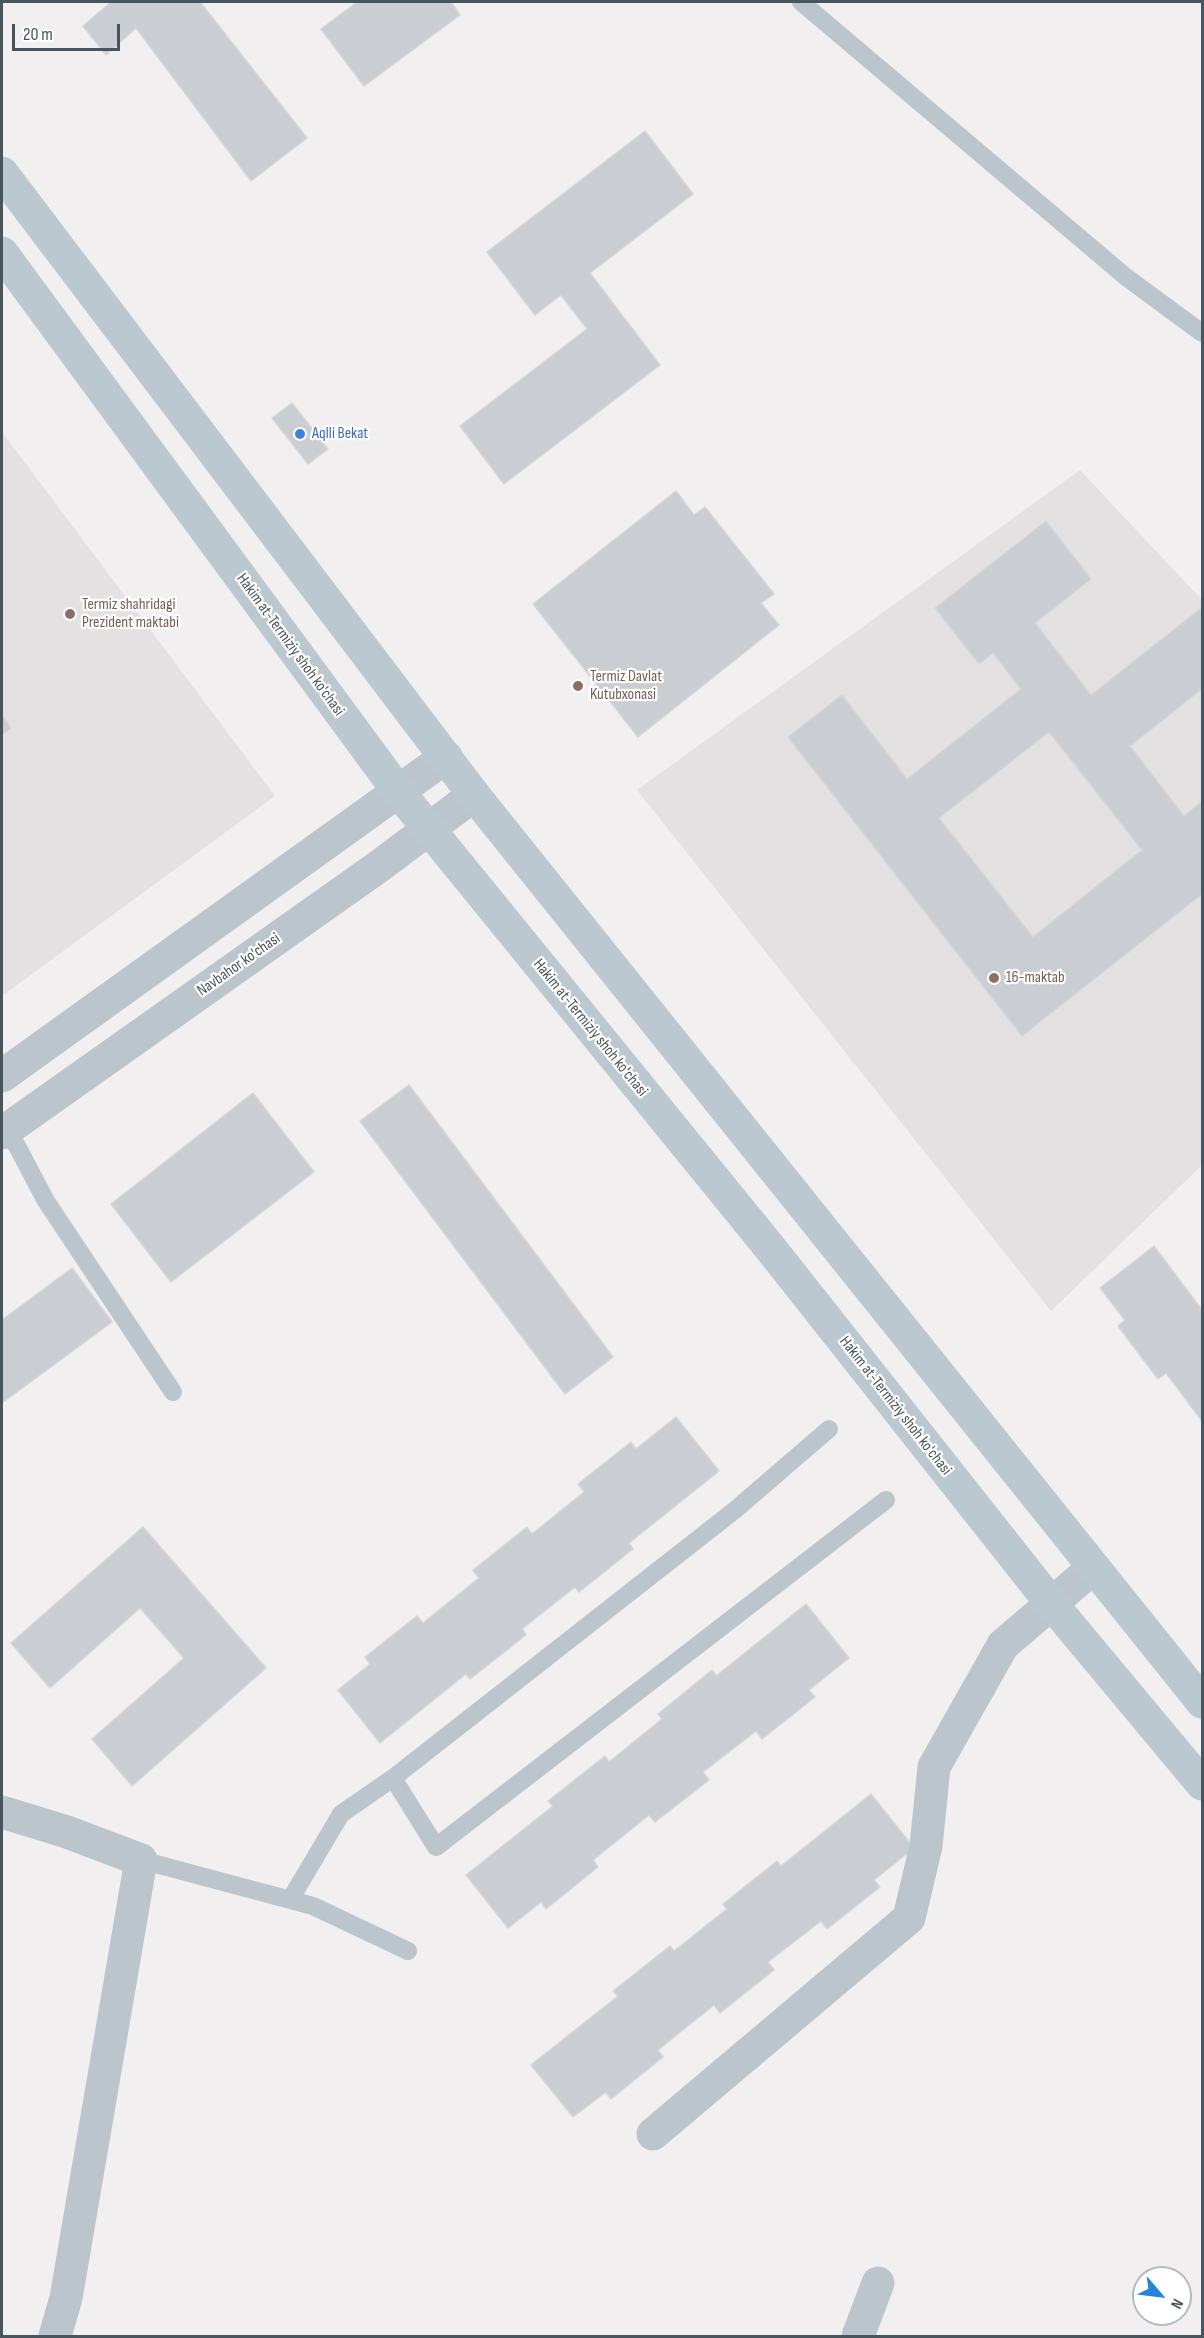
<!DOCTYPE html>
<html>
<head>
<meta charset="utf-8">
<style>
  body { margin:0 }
  #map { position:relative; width:1204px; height:2338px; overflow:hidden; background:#f2eff0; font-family:"Sofia Sans Condensed",sans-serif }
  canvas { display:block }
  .frame { position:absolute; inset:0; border:3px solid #48555c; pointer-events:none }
  .north { position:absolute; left:1132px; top:2266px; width:60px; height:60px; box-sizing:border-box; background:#fff; border:2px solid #b6bbbe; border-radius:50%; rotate:118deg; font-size:16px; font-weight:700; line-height:24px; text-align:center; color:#48555c }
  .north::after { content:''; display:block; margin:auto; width:21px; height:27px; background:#2384d8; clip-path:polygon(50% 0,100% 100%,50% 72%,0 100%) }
  .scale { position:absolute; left:12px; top:24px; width:108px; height:27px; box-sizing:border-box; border:3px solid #48555c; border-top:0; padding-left:8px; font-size:18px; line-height:21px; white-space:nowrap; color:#48555c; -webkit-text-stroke:4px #fff; paint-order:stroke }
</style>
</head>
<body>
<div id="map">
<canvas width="1204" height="2338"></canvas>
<div class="frame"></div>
<div class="north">N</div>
<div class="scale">20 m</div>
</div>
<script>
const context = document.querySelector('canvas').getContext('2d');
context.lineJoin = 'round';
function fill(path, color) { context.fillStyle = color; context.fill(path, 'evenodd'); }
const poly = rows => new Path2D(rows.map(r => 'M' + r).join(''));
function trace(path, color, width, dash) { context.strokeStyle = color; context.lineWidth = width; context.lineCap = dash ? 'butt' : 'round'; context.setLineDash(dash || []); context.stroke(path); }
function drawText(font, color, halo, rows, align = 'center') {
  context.font = font + ' "Sofia Sans Condensed",sans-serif'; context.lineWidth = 4.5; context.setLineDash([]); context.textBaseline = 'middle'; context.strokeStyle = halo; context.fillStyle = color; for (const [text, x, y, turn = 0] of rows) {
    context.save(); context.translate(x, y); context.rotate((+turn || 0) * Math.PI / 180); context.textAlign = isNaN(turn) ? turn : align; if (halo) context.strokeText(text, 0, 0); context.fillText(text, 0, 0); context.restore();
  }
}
fill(poly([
  [2,432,275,796,2,996],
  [1080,470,1202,600,1202,1165,1051,1311,637,790]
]), '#e3e1e1');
const building = poly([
  [111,2,200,2,307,138,251,181,136,28,106,55,83,26,111,2],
  [357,2,451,2,460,15,364,86,321,29,357,2],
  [645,131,693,194,590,273,660,365,504,484,460,426,587,329,561,295,535,315,487,252,645,131],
  [292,403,328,449,308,464,272,418,292,403],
  [676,491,694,515,705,507,774,594,761,603,779,625,638,737,533,604,676,491],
  [1046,521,1091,579,1035,623,1091,695,1200,609,1202,612,1202,689,1130,746,1184,816,1202,801,1202,894,1022,1036,788,737,842,695,907,779,1021,689,993,653,979,664,935,608,1046,521],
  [1049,732,1142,850,1033,937,939,818,1049,732],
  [2,715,11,728,2,735,2,715],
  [409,1085,613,1357,565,1394,360,1121,409,1085],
  [253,1093,314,1172,171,1282,111,1204,253,1093],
  [1154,1246,1202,1310,1202,1421,1166,1373,1158,1379,1118,1326,1125,1320,1100,1288,1154,1246],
  [72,1268,112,1322,2,1403,2,1320,72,1268],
  [676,1417,719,1471,629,1543,633,1549,579,1592,575,1587,522,1629,526,1635,470,1679,466,1674,380,1743,338,1690,370,1664,365,1657,417,1616,423,1623,479,1578,473,1570,527,1527,532,1534,584,1492,578,1484,631,1442,636,1449,676,1417],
  [143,1527,266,1668,132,1786,92,1739,184,1658,140,1608,50,1688,11,1643,143,1527],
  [806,1604,849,1658,809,1690,815,1697,762,1739,756,1731,703,1772,709,1780,655,1822,649,1815,593,1860,598,1867,546,1909,541,1902,508,1928,466,1875,553,1806,548,1801,605,1756,609,1762,662,1719,658,1714,712,1670,716,1676,806,1604],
  [871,1794,914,1848,874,1880,880,1887,827,1929,821,1921,768,1962,774,1970,720,2013,714,2005,658,2050,663,2057,611,2099,606,2092,573,2117,531,2065,618,1996,613,1991,670,1946,674,1951,727,1909,723,1904,777,1861,781,1866,871,1794]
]);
fill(building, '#cacdd2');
trace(building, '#d4d6da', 1.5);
trace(poly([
  [801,2,1126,277,1202,333],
  [8,1129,46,1201,173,1392],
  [393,1778,735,1510,829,1429],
  [141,1860,313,1906,408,1951],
  [290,1900,341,1814,393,1778,436,1847,886,1500]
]), '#bcc5cb', 18);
trace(poly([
  [2,1812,67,1832,141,1860,66,2298,55,2336],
  [653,2134,909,1918,926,1846,934,1767,1003,1645,1093,1568],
  [858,2336,878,2283]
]), '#bcc5cb', 33);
trace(poly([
  [2,1076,446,757],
  [2,1133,378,867,474,795]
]), '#bcc5cb', 33);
trace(poly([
  [2,173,474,795,1202,1702],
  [2,253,398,791,771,1249,1051,1603,1202,1784]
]), '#bcc8d0', 33);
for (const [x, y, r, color] of [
  [300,434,6,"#3f7fe0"],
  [70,614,6,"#8d6e63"],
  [578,686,6,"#8d6e63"],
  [994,978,6,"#8d6e63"]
]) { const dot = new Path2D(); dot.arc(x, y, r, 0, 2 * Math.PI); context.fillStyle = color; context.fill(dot); trace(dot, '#fff', 2); }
drawText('16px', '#366cbe', '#fff', [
  ["Aqlli Bekat",312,434]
], 'left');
drawText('16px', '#785e54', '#fff', [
  ["Termiz shahridagi",82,605],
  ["Prezident maktabi",82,623],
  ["Termiz Davlat",590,677],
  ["Kutubxonasi",590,695],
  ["16-maktab",1006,978]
], 'left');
drawText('16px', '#48555c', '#fff', [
  ["Hakim at-Termiziy shoh ko'chasi",290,645,54],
  ["Navbahor ko'chasi",239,965,-35],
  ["Hakim at-Termiziy shoh ko'chasi",590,1028,51],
  ["Hakim at-Termiziy shoh ko'chasi",895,1406,52]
]);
</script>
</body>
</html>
